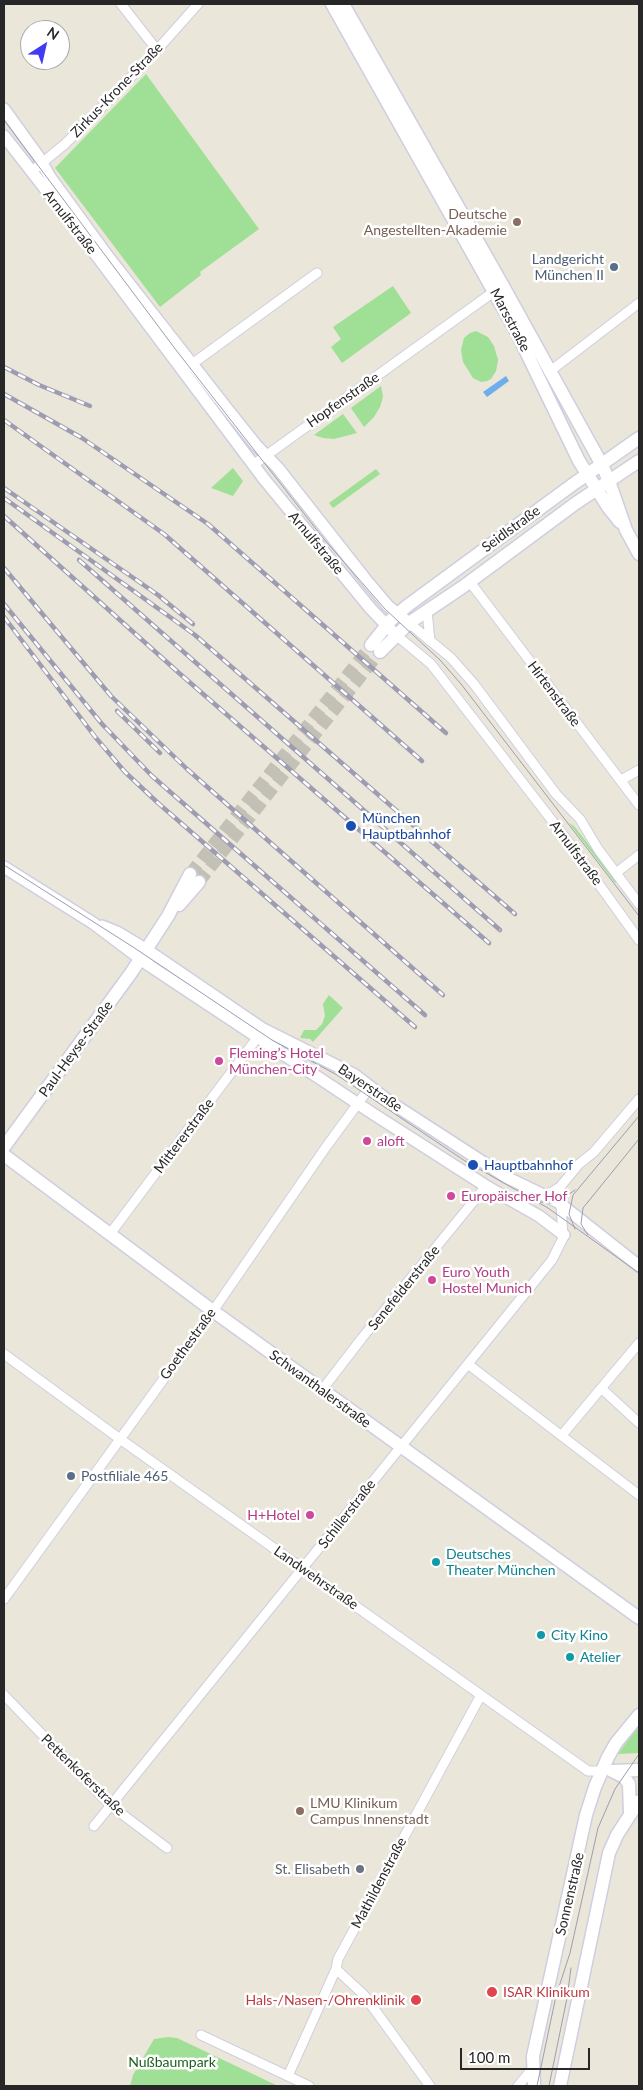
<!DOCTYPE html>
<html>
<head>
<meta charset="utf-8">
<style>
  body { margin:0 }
  #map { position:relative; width:643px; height:2090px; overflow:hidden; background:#eae6d9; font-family:Lato,sans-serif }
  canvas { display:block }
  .frame { position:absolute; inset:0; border:5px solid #272727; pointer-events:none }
  .north { position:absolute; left:20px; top:20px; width:50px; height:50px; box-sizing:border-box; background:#fff; border:1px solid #a9a9a9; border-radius:50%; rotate:35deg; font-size:14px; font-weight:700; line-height:20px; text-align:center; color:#272727 }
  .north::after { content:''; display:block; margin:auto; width:18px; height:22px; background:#413cf3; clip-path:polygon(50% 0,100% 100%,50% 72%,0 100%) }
  .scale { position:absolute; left:460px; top:2048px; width:130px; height:22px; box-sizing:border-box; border:2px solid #272727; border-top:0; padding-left:6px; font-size:15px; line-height:18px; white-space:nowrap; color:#272727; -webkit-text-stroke:4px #fff; paint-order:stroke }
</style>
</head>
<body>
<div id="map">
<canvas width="643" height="2090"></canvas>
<div class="frame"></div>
<div class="north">N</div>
<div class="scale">100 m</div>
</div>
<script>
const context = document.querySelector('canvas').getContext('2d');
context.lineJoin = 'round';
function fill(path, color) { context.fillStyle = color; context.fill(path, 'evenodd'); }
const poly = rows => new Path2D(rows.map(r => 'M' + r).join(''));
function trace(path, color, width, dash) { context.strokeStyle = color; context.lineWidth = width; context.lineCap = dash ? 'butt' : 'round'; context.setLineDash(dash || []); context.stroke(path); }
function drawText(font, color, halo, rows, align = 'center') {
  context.font = font + ' Lato,sans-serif'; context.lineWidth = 5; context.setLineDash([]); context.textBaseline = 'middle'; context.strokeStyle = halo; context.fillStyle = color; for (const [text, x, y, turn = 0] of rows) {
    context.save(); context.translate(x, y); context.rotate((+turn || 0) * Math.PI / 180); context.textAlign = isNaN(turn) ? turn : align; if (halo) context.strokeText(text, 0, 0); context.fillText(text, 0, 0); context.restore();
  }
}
fill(poly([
  [146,74,259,229,200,272,201,275,160,307,55,168],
  [393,286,411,313,342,363,331,347,341,339,333,327],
  [476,331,488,337,494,346,498,360,496,371,491,379,487,381,481,382,473,378,463,362,461,350,464,338,470,333],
  [381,386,383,397,380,407,374,417,364,427,351,408],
  [343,414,357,433,334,439,323,438,314,435],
  [233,468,243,481,233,496,211,488],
  [376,469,380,474,333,508,329,503],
  [569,823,574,826,610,872,619,880,615,883],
  [329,995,343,1008,313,1042,310,1039,300,1038,304,1030,316,1030,322,1024,325,1016,323,1004],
  [639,1726,639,1753,618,1754,625,1744],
  [168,2037,177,2038,278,2086,130,2086,133,2075,154,2039]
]), '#a0df96');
fill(poly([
  [506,376,509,381,487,397,483,392]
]), '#6eaeea');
trace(poly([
  [190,874,371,645],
  [199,882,380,652]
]), '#c3c0b5', 12, [12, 6]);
const minor = poly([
  [121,4,157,50],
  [31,172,65,144,101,108,157,50,198,4],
  [188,367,317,273],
  [549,372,639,303],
  [253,465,499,288],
  [470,582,639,805],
  [427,611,430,641],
  [409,623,451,658,474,684,556,794,580,819,598,849,639,904],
  [396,635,431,664,567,840,639,940],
  [621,780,639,770],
  [616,873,639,855],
  [544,1194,552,1192,560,1187,579,1164,594,1152,639,1099],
  [110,1234,257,1038],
  [4,1354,120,1439,588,1771,601,1771],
  [469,1365,639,1495],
  [601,1388,639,1423],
  [322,1390,362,1338,486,1186],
  [562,1435,639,1343],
  [4,1599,213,1311,326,1147,370,1087],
  [4,1695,110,1805,167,1848],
  [94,1826,552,1260,563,1238,560,1187],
  [336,1969,364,1995,430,2086],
  [201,2035,309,2086],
  [288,2076,336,1969,338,1959,481,1695],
  [518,2086,533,2068]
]);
const tertiary = poly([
  [4,109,38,156,50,177,109,258,228,410,256,445,278,468,366,580,388,606,409,623],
  [4,136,82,236,264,479,371,609,393,632],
  [4,867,93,923,150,966,375,1115,486,1186,539,1216,564,1235],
  [102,926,117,932,147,950,263,1029,355,1075,390,1102,506,1177,558,1202,639,1266]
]);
const secondary = poly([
  [332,4,516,331,579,461,608,507,620,522],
  [343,4,503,286,602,465,609,481,626,530,639,554],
  [371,645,391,620,407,606,572,485,639,438],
  [380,652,409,623,464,586,576,503,639,461],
  [179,905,199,882],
  [4,1147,131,973,168,916,190,874],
  [4,1155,213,1311,639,1618],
  [612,1771,624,1777,629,1784,630,1813],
  [613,1771,639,1770],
  [534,2086,533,2056,586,1815,595,1787,608,1757,616,1743,639,1715],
  [560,2086,609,1853,617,1835,639,1801]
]);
trace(minor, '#cfcee0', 11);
trace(tertiary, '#cfcee0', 14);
trace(secondary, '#cfcee0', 15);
trace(minor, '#fff', 9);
trace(tertiary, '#fff', 11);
trace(secondary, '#fff', 12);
trace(poly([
  [4,120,176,350,323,538,385,609,440,660,461,684,639,916],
  [4,865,133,947,272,1040,337,1075,465,1161,548,1208,639,1273],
  [539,1202,550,1203,558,1202,575,1190],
  [575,1229,569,1214,573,1195,639,1116],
  [588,1235,581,1224,583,1208,639,1139],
  [537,2086,556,1996,570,1953,598,1828,615,1789,639,1754],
  [549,2086,567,1998,571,1968]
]), '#9e9cb1', 1);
const rail = poly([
  [4,367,39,385,90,406],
  [4,394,82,438,208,524,446,733],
  [4,420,164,534,422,761],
  [4,488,158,595,193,624],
  [4,498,195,635,515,914],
  [4,516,179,673,489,943],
  [79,560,500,930],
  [4,568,111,696,187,769,443,995],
  [4,604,102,724,152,776,425,1015],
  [4,617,96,738,125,772,158,803,415,1027],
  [117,711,160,753]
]);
trace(rail, '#9e9cb1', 4.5);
trace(rail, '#fff', 2.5, [8]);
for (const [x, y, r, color] of [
  [517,222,5,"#8d6e63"],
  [614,267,5,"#5c6f8a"],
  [351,826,6,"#1a4fb4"],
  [219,1061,5,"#d1479c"],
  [367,1141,5,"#d1479c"],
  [473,1165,6,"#1a4fb4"],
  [451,1196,5,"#d1479c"],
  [432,1280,5,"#d1479c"],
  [71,1476,5,"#5c6f8a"],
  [310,1515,5,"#d1479c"],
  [436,1562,5,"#0f9aa8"],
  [541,1635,5,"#0f9aa8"],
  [570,1657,5,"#0f9aa8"],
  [300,1811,5,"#8d6e63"],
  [360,1869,5,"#6b7280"],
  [492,1992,6,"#e0444e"],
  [416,2000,6,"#e0444e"]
]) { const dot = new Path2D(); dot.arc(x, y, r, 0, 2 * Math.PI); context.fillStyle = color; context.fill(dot); trace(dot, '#fff', 2); }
drawText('14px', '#272727', '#fff', [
  ["Zirkus-Krone-Straße",117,90,-46],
  ["Arnulfstraße",70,222,52],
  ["Marsstraße",510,320,62],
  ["Hopfenstraße",343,400,-35],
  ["Seidlstraße",511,529,-36],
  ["Arnulfstraße",316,543,50],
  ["Hirtenstraße",554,694,53],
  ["Arnulfstraße",576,853,53],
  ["Paul-Heyse-Straße",76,1049,-54],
  ["Bayerstraße",370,1088,34],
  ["Mittererstraße",184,1136,-53],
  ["Senefelderstraße",404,1288,-51],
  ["Goethestraße",188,1344,-54],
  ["Schwanthalerstraße",320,1389,36],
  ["Schillerstraße",347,1514,-52],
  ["Landwehrstraße",316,1578,35],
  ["Pettenkoferstraße",83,1775,44],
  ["Mathildenstraße",379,1883,-62],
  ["Sonnenstraße",570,1894,-77]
]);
drawText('14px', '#785e54', '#fff', [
  ["Deutsche",507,214],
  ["Angestellten-Akademie",507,230],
  ["LMU Klinikum",310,1803,"left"],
  ["Campus Innenstadt",310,1819,"left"]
], 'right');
drawText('14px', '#4e5e75', '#fff', [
  ["Landgericht",604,259],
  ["München II",604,275],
  ["Postfiliale 465",81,1476,"left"]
], 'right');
drawText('14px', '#164399', '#fff', [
  ["München",362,818],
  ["Hauptbahnhof",362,834],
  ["Hauptbahnhof",484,1165]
], 'left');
drawText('14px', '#b23c85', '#fff', [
  ["Fleming’s Hotel",229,1053],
  ["München-City",229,1069],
  ["aloft",377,1141],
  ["Europäischer Hof",461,1196],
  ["Euro Youth",442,1272],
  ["Hostel Munich",442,1288],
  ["H+Hotel",300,1515,"right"]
], 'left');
drawText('14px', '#0d838f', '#fff', [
  ["Deutsches",446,1554],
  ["Theater München",446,1570],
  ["City Kino",551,1635],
  ["Atelier",580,1657]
], 'left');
drawText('14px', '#5b616d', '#fff', [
  ["St. Elisabeth",350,1869]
], 'right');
drawText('14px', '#be3a42', '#fff', [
  ["ISAR Klinikum",503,1992],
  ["Hals-/Nasen-/Ohrenklinik",405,2000,"right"]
], 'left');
drawText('14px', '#1b601c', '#fff', [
  ["Nußbaumpark",172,2062]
]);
</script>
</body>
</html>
